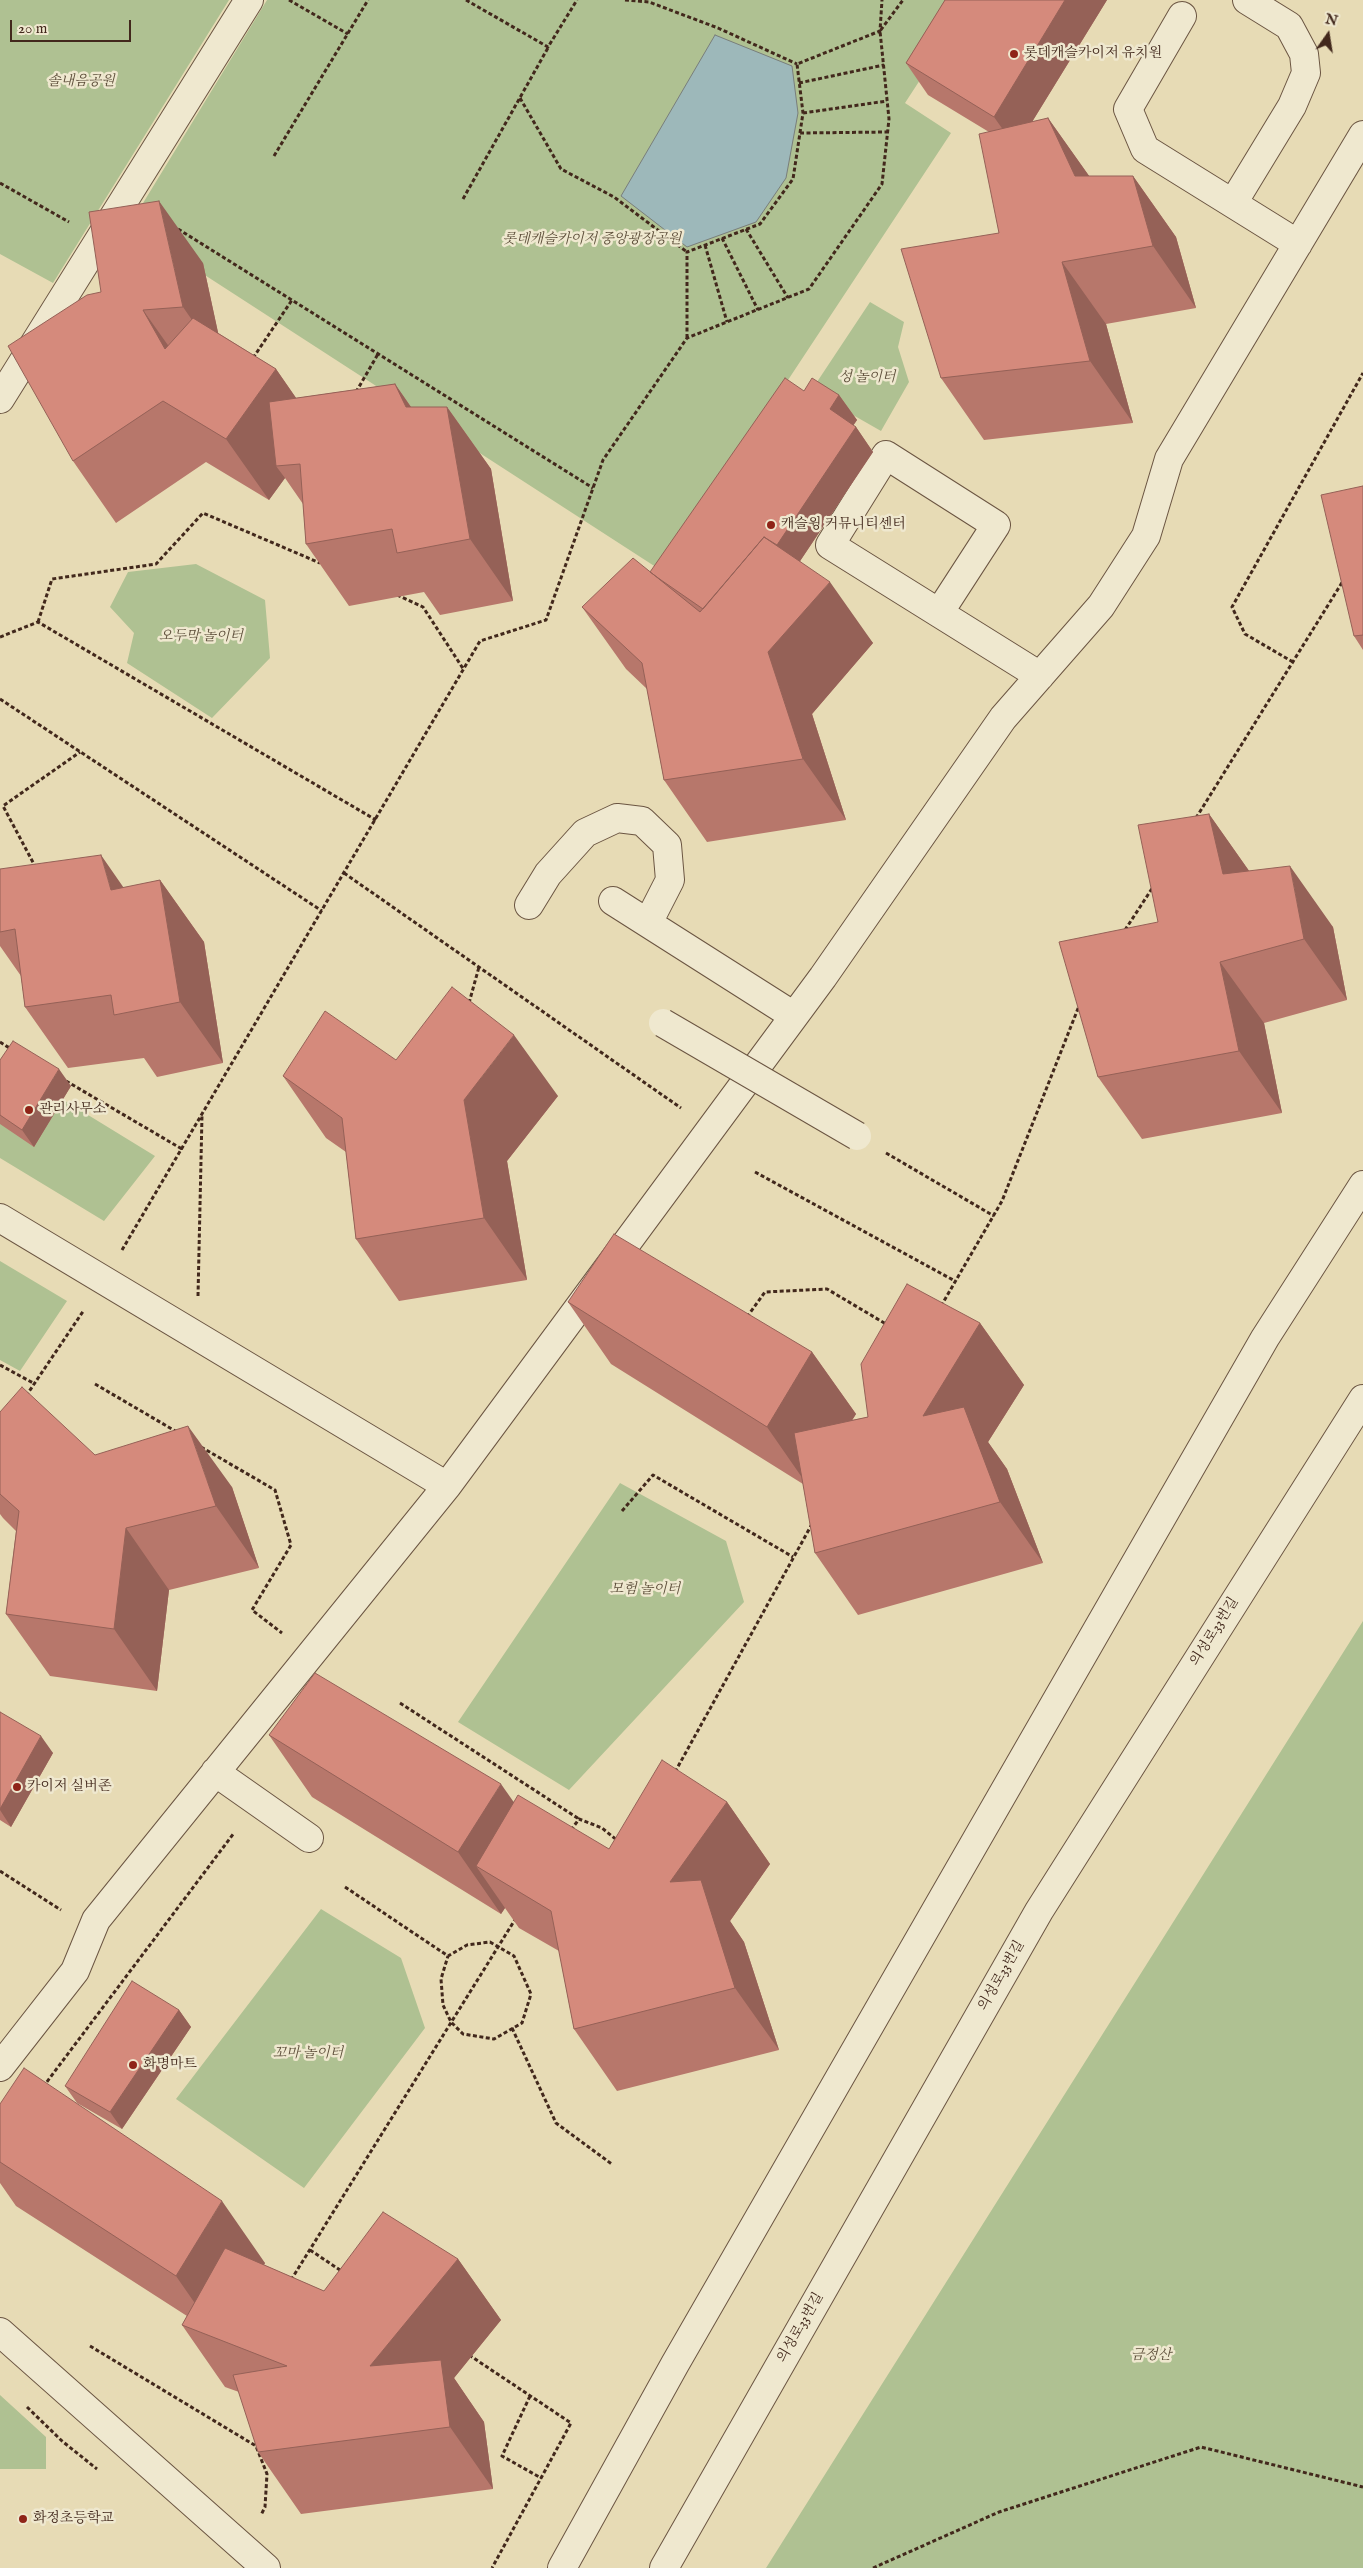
<!DOCTYPE html>
<html>
<head>
<meta charset="utf-8">
<style>
  body { margin:0 }
  #map { position:relative; width:1363px; height:2568px; overflow:hidden; background:#e7dbb5; font-family:"IM FELL English",serif }
  canvas { display:block }
  .north { position:absolute; left:1303px; top:10px; width:50px; height:50px; -webkit-text-stroke:4px #efe8cf; paint-order:stroke; rotate:13deg; font-size:14px; font-weight:700; line-height:20px; text-align:center; color:#42281c }
  .north::after { content:''; display:block; margin:auto; width:18px; height:22px; background:#42281c; clip-path:polygon(50% 0,100% 100%,50% 72%,0 100%) }
  .scale { position:absolute; left:10px; top:20px; width:121px; height:22px; box-sizing:border-box; border:2px solid #42281c; border-top:0; padding-left:6px; font-size:15px; line-height:18px; white-space:nowrap; color:#42281c; -webkit-text-stroke:4px #efe8cf; paint-order:stroke }
</style>
</head>
<body>
<div id="map">
<canvas width="1363" height="2568"></canvas>
<div class="north">N</div>
<div class="scale">20 m</div>
</div>
<script>
const context = document.querySelector('canvas').getContext('2d');
context.lineJoin = 'round';
function fill(path, color) { context.fillStyle = color; context.fill(path, 'evenodd'); }
const poly = rows => new Path2D(rows.map(r => 'M' + r).join(''));
function trace(path, color, width, dash) { context.strokeStyle = color; context.lineWidth = width; context.lineCap = dash ? 'butt' : 'round'; context.setLineDash(dash || []); context.stroke(path); }
function drawText(font, color, halo, rows, align = 'center') {
  context.font = font + ' "IM FELL English","Noto Serif KR",serif'; context.lineWidth = 5; context.setLineDash([]); context.textBaseline = 'middle'; context.strokeStyle = halo; context.fillStyle = color; for (const [text, x, y, turn = 0] of rows) {
    context.save(); context.translate(x, y); context.rotate((+turn || 0) * Math.PI / 180); context.textAlign = isNaN(turn) ? turn : align; if (halo) context.strokeText(text, 0, 0); context.fillText(text, 0, 0); context.restore();
  }
}
fill(poly([
  [0,0,229,0,53,283,0,254],
  [267,0,972,0,905,103,951,133,662,571,129,226],
  [870,302,904,322,898,347,909,382,881,431,811,391],
  [196,564,265,600,270,658,212,718,127,663,134,633,110,607,128,572],
  [0,1061,155,1156,104,1221,0,1158],
  [0,1261,67,1301,20,1371,0,1360],
  [620,1483,726,1541,744,1602,569,1790,458,1722],
  [1363,1621,1363,2568,766,2568],
  [321,1909,401,1958,425,2028,304,2188,176,2099],
  [0,2395,46,2437,46,2469,0,2469]
]), '#afc192');
const water = poly([
  [715,35,792,66,798,113,786,178,756,222,687,247,621,196,715,35]
]);
fill(water, '#9db8ba');
trace(water, '#797e7b', 1);
const minor = poly([
  [1182,16,1128,109,1145,149,1298,244],
  [1233,203,1292,106,1306,73,1304,54,1289,26,1247,0],
  [0,399,249,0],
  [939,613,996,525,886,455,830,545,1040,676],
  [613,901,794,1016],
  [529,905,548,874,585,833,617,818,642,821,667,845,670,880,648,923],
  [0,1218,447,1486],
  [215,1772,309,1838],
  [0,2067,75,1971,96,1920,447,1486,823,977,1003,718,1101,606,1146,536,1169,459,1363,135],
  [0,2332,266,2568],
  [562,2568,675,2364,1265,1338,1363,1185],
  [664,2568,1039,1911,1363,1399]
]);
trace(minor, '#6b5542', 30);
trace(poly([
  [289,0,348,34],
  [466,0,548,47,577,0],
  [625,0,649,2,718,28,797,64],
  [799,83,884,65],
  [520,98,561,169,614,197,687,252],
  [803,113,887,101],
  [800,133,888,132],
  [274,156,368,0],
  [0,183,69,222],
  [463,199,549,46],
  [178,229,593,488],
  [746,229,788,298],
  [722,238,758,310],
  [705,245,727,322],
  [687,338,687,252,760,224,793,179,803,113,797,64,880,31,882,0],
  [253,358,292,300],
  [356,392,378,354],
  [397,595,423,607,464,670],
  [38,622,52,579,156,564,203,513,320,563],
  [0,637,38,622,376,820],
  [1293,662,1245,634,1232,607,1363,373],
  [0,699,322,911],
  [1196,818,1343,581],
  [36,868,3,806,80,752],
  [344,873,681,1108],
  [1125,930,1153,887],
  [469,1003,479,967],
  [0,1042,11,1049],
  [66,1081,182,1149],
  [886,1153,994,1216],
  [755,1172,955,1281],
  [122,1250,480,641,546,620,603,460,687,338,809,289,882,184,889,119,880,31,903,0],
  [198,1296,202,1115],
  [941,1306,1002,1201,1079,1006],
  [747,1317,765,1292,827,1289,886,1324],
  [0,1365,35,1384],
  [95,1384,177,1432],
  [26,1396,84,1310],
  [201,1447,275,1490,291,1545,252,1610,282,1633],
  [622,1511,653,1475,793,1557],
  [400,1703,579,1819],
  [675,1772,812,1524],
  [571,1830,579,1819,602,1828,618,1841],
  [0,1871,61,1910],
  [345,1887,448,1956,467,1945,490,1942,514,1956,531,1994,522,2023,494,2039,463,2034,451,2022,443,2005,441,1979,448,1956],
  [512,2028,556,2123,613,2165],
  [43,2087,234,1833],
  [310,2250,343,2272],
  [291,2280,516,1918],
  [90,2346,256,2446,267,2474,265,2507,261,2515],
  [469,2355,571,2423,492,2568],
  [530,2396,502,2456,541,2478],
  [27,2407,62,2441,97,2469],
  [873,2568,999,2512,1201,2447,1363,2487]
]), '#42281c', 3, [4, 2.5]);
trace(minor, '#efe8cf', 28);
const minorBridge = poly([
  [663,1023,857,1136]
]);
trace(minorBridge, '#6b5542', 30, []);
trace(minorBridge, '#efe8cf', 28);
fill(poly([
  [945,0,1107,0,1032,122,1048,118,1089,176,1133,176,1176,237,1196,308,1106,324,1133,423,984,440,941,378,999,233,989,132,928,95,906,63],
  [203,263,218,333,276,369,296,398,395,384,411,407,447,407,491,469,513,601,440,615,424,592,349,606,306,544,303,504,285,478,269,500,206,462,116,523,73,461,101,292],
  [804,391,839,395,857,420,853,426,856,427,873,452,800,561,873,643,812,714,846,820,707,842,664,780,647,689,626,669,582,607,650,572],
  [1363,486,1363,650,1354,636],
  [1209,814,1249,871,1333,927,1347,1000,1264,1023,1282,1113,1142,1139,1098,1077,1158,922],
  [0,869,124,888,160,880,204,942,223,1063,157,1077,144,1058,68,1068,25,1007,21,976,0,946],
  [0,1060,71,1086,34,1147,0,1124],
  [396,1060,558,1096,507,1161,527,1280,399,1301,356,1239,346,1152,326,1138,283,1076],
  [568,1302,812,1352,856,1414,852,1420,868,1417,980,1323,1024,1385,988,1442,1007,1469,1043,1563,858,1615,815,1553,803,1484,611,1364],
  [95,1455,232,1487,259,1568,169,1590,157,1691,50,1676,6,1614,16,1531,3,1518,0,1514,0,1494],
  [0,1712,53,1753,11,1827,0,1820],
  [269,1735,514,1802,609,1849,727,1802,770,1864,730,1921,744,1942,779,2050,617,2091,574,2029,559,1951,519,1928,505,1908,501,1914,312,1797],
  [179,2010,191,2027,122,2129,77,2103,65,2086],
  [0,2104,265,2263,264,2265,324,2291,458,2259,501,2320,454,2378,484,2422,493,2489,301,2514,258,2452,239,2392,225,2387,182,2325,187,2316,16,2206,0,2183]
]), '#b7776b');
fill(poly([
  [1065,0,1107,0,1016,148,994,117],
  [1048,118,1092,180,1075,176],
  [1133,176,1176,237,1196,308,1153,246],
  [159,201,203,263,226,369,183,307],
  [1062,262,1106,324,1133,423,1090,361],
  [143,310,187,372,165,349],
  [276,369,319,431,276,466,285,478,269,500,226,439],
  [395,384,438,446,406,407],
  [839,395,857,420,847,434,830,409],
  [447,407,491,469,513,601,470,539],
  [856,427,873,452,742,648,724,623],
  [830,582,873,643,812,714,846,820,803,759,768,652],
  [1209,814,1252,875,1223,874],
  [101,855,144,917,111,890],
  [1290,866,1333,927,1347,1000,1304,939],
  [160,880,204,942,223,1063,180,1002],
  [1220,962,1264,1023,1282,1113,1239,1051],
  [514,1035,558,1096,507,1161,527,1280,484,1218,464,1100],
  [59,1069,71,1086,34,1147,22,1130],
  [980,1323,1024,1385,988,1442,1007,1469,1043,1563,1000,1502,923,1416],
  [812,1352,856,1414,810,1489,767,1427],
  [188,1426,232,1487,259,1568,216,1506],
  [126,1528,169,1590,157,1691,114,1629],
  [41,1736,53,1753,11,1827,0,1810,0,1809],
  [501,1784,544,1845,476,1866,505,1908,501,1914,458,1852],
  [727,1802,770,1864,730,1921,744,1942,779,2050,735,1988,670,1882],
  [179,2010,191,2027,122,2129,110,2112],
  [222,2201,265,2263,219,2338,176,2276],
  [458,2259,501,2320,454,2378,484,2422,493,2489,450,2427,370,2366]
]), '#956157');
const building = poly([
  [945,0,1065,0,994,117,906,63,945,0],
  [1048,118,1075,176,1133,176,1153,246,1062,262,1090,361,941,378,901,249,999,233,979,134,1048,118],
  [159,201,183,307,143,310,165,349,193,318,276,369,226,439,163,401,73,461,8,346,87,295,101,292,89,212,159,201],
  [785,378,804,391,812,378,839,395,830,409,856,427,777,545,764,537,703,609,661,580,650,572,785,378],
  [395,384,406,407,447,407,470,539,397,553,392,529,306,544,300,464,276,466,269,402,395,384],
  [1363,486,1363,635,1354,636,1321,495,1363,486],
  [764,537,830,582,768,652,803,759,664,780,642,663,582,607,633,558,700,612,764,537],
  [1209,814,1223,874,1290,866,1304,939,1220,962,1239,1051,1098,1077,1059,942,1158,922,1138,825,1209,814],
  [101,855,111,890,160,880,180,1002,114,1015,111,995,25,1007,15,929,0,932,0,869,101,855],
  [452,987,514,1035,464,1100,484,1218,356,1239,342,1118,283,1076,325,1011,396,1060,452,987],
  [13,1041,59,1069,22,1130,0,1115,0,1060,13,1041],
  [614,1234,812,1352,767,1427,568,1302,614,1234],
  [907,1284,980,1323,923,1416,964,1407,1000,1502,815,1553,794,1433,868,1417,861,1364,907,1284],
  [22,1387,95,1455,188,1426,216,1506,126,1528,114,1629,6,1614,19,1511,0,1494,0,1412,22,1387],
  [315,1673,501,1784,458,1852,269,1735,315,1673],
  [0,1712,41,1736,0,1809,0,1712],
  [662,1760,727,1802,670,1882,701,1880,735,1988,574,2029,551,1911,476,1866,518,1795,609,1849,662,1760],
  [132,1981,179,2010,110,2112,65,2086,132,1981],
  [24,2068,222,2201,176,2276,0,2162,0,2104,24,2068],
  [383,2212,458,2259,370,2366,441,2360,450,2427,258,2452,233,2375,287,2366,182,2325,225,2248,324,2291,383,2212]
]);
fill(building, '#d58a7c');
trace(building, '#956157', 1);
for (const [x, y, r, color] of [
  [1014,54,5,"#8f2418"],
  [771,525,5,"#8f2418"],
  [29,1110,5,"#8f2418"],
  [17,1787,5,"#8f2418"],
  [133,2065,5,"#8f2418"],
  [23,2519,5,"#8f2418"]
]) { const dot = new Path2D(); dot.arc(x, y, r, 0, 2 * Math.PI); context.fillStyle = color; context.fill(dot); trace(dot, '#efe8cf', 2); }
drawText('14px', '#42281c', '#efe8cf', [
  ["롯데캐슬카이저 유치원",1024,54],
  ["캐슬윙 커뮤니티센터",781,525],
  ["관리사무소",39,1110],
  ["카이저 실버존",27,1787],
  ["화명마트",143,2065],
  ["화정초등학교",33,2519]
], 'left');
drawText('italic 14px', '#5d4e3a', '#efe8cf', [
  ["솔내음공원",81,82],
  ["롯데캐슬카이저 중앙광장공원",592,240],
  ["성 놀이터",867,378],
  ["오두막 놀이터",201,637],
  ["모험 놀이터",645,1590],
  ["꼬마 놀이터",308,2054],
  ["금정산",1151,2356]
]);
drawText('14px', '#42281c', '#efe8cf', [
  ["의성로33번길",1215,1632,-58],
  ["의성로33번길",1002,1976,-60],
  ["의성로33번길",801,2328,-60]
]);
</script>
</body>
</html>
